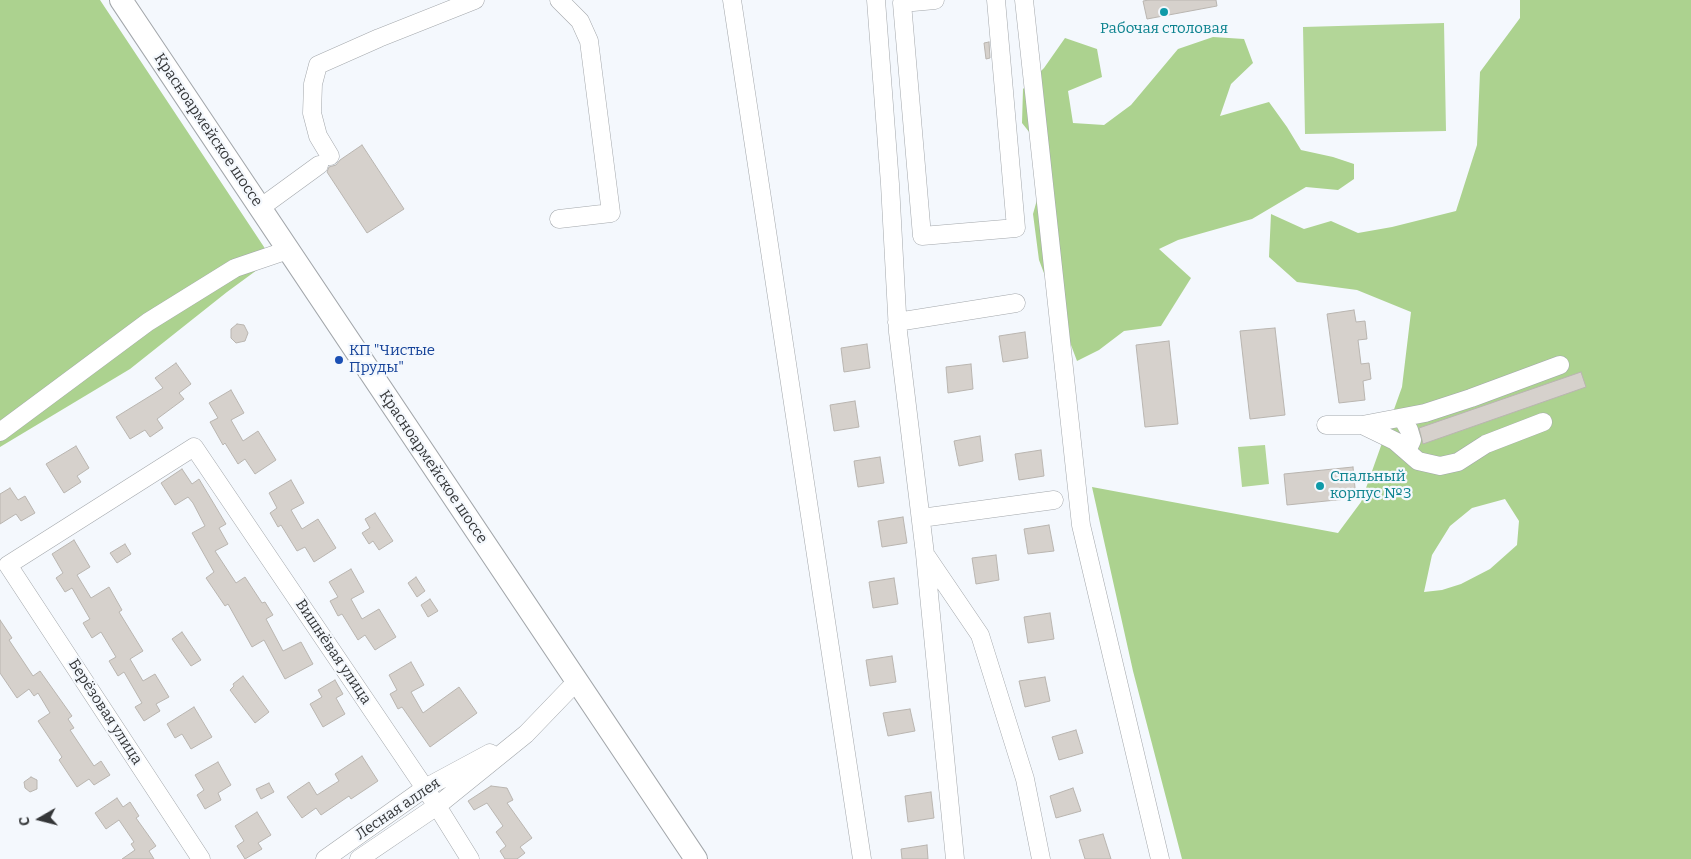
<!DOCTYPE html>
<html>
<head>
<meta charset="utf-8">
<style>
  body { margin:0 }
  #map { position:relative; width:1691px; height:859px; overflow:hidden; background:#f4f8fd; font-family:Bitter,serif }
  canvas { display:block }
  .north { position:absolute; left:15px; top:794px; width:50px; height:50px; -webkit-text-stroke:4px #f4f8fd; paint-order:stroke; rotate:262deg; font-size:14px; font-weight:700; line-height:20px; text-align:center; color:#343638 }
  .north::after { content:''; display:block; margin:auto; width:18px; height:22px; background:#343638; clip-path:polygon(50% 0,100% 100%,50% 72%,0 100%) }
</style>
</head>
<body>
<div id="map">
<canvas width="1691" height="859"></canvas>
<div class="north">С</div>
</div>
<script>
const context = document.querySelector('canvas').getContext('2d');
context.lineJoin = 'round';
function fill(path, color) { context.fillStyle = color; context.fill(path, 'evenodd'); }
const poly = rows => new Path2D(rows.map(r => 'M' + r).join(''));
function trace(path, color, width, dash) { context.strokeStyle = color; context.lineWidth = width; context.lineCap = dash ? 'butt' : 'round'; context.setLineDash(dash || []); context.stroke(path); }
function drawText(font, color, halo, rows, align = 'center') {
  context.font = font + ' Bitter,serif'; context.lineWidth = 4.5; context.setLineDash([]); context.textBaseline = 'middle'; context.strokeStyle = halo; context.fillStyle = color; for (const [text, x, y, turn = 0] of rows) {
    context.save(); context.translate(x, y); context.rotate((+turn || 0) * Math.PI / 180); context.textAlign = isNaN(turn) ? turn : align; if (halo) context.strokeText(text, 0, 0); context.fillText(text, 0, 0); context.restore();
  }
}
fill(poly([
  [1444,23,1446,131,1305,134,1303,27],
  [1265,445,1269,484,1242,487,1238,447]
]), '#b3d698');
fill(poly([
  [0,0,100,0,272,259,227,292,130,369,0,447],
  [1520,0,1691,0,1691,859,1182,859,1133,671,1092,487,1338,533,1361,502,1402,387,1411,312,1357,290,1297,282,1269,257,1271,214,1304,229,1331,221,1358,233,1392,227,1456,211,1477,145,1480,72,1520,18],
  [1505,499,1519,521,1517,545,1490,569,1461,584,1442,590,1424,592,1432,555,1450,526,1472,508],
  [1213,37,1244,39,1253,63,1231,84,1220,116,1269,102,1287,127,1301,150,1333,157,1354,164,1354,179,1338,190,1306,187,1252,219,1178,240,1159,249,1191,278,1161,326,1124,331,1099,350,1077,361,1039,260,1033,214,1049,157,1022,123,1023,89,1044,68,1065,38,1097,49,1102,77,1068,91,1073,123,1104,125,1131,105,1178,49]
]), '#acd28f');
const building = poly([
  [1149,0,1216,0,1217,6,1147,19,1143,1,1149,0],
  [989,42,990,58,986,59,984,43,989,42],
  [362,145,404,209,367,233,327,172,329,167,336,165,340,160,362,145],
  [1354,310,1356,322,1365,321,1367,339,1358,340,1361,364,1369,363,1371,379,1363,381,1365,400,1339,403,1327,314,1354,310],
  [237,324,244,325,248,333,245,341,236,343,231,338,231,329,237,324],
  [1275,328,1285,415,1250,419,1240,331,1275,328],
  [1025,332,1028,358,1003,362,999,336,1025,332],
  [1169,341,1178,424,1145,427,1136,345,1169,341],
  [867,344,870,368,844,372,841,348,867,344],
  [176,363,191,384,179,393,184,399,157,419,163,428,150,437,145,430,130,439,116,417,163,388,155,378,176,363],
  [971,364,973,389,948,393,946,367,971,364],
  [1581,372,1586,387,1423,444,1419,428,1581,372],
  [231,390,244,413,231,420,243,441,258,431,276,460,255,474,245,459,238,464,225,443,223,445,210,422,218,418,209,403,231,390],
  [855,401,859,427,834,431,830,405,855,401],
  [980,436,983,461,959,466,954,441,980,436],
  [76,446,89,468,77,476,81,482,64,493,46,464,76,446],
  [1041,450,1044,476,1019,480,1015,454,1041,450],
  [880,457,884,483,858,487,854,461,880,457],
  [1353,467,1356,498,1287,505,1284,474,1353,467],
  [182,469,192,484,199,479,226,524,219,528,228,544,215,551,236,583,245,577,262,603,265,602,273,615,266,619,283,651,301,642,313,664,285,679,264,640,252,647,228,604,225,606,206,578,214,572,192,533,205,526,193,503,188,497,175,505,161,483,182,469],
  [291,480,304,503,291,510,302,529,318,519,336,548,314,562,305,547,297,551,281,525,278,527,270,513,277,508,269,493,291,480],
  [10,488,18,500,25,496,35,513,21,521,16,514,0,524,0,494,10,488],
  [375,513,393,541,379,550,373,541,369,544,362,533,370,528,365,519,375,513],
  [903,517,907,543,882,547,878,521,903,517],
  [1049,525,1054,551,1028,554,1024,529,1049,525],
  [74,540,90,567,77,575,91,598,109,587,122,610,119,612,143,651,130,659,143,681,155,674,169,697,156,704,160,711,144,721,135,707,142,703,124,672,118,676,109,661,116,657,101,632,92,638,83,623,90,619,72,588,65,592,56,578,63,573,52,554,74,540],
  [125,544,131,554,117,563,110,553,125,544],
  [996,555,999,580,976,584,972,558,996,555],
  [351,569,364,592,351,599,362,619,379,609,396,637,375,650,365,635,358,640,342,614,338,616,330,601,338,597,329,582,351,569],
  [416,577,425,591,417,597,408,583,416,577],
  [894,578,898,604,873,608,869,582,894,578],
  [430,599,438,611,428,617,421,605,430,599],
  [1050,613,1054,639,1028,643,1024,617,1050,613],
  [0,620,12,638,9,640,33,676,40,671,72,716,68,719,74,728,70,730,94,766,101,761,110,775,94,785,89,779,77,787,59,760,62,757,38,721,50,713,38,693,34,696,29,689,17,698,0,673,0,620],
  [182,632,201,660,191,666,172,639,182,632],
  [892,656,896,682,870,686,866,660,892,656],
  [411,662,424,685,411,692,423,713,459,687,477,713,430,747,402,707,398,709,390,694,397,690,389,675,411,662],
  [243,676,269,712,255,723,230,690,234,686,233,684,243,676],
  [1045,677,1050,701,1025,707,1019,681,1045,677],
  [335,680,343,694,336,698,345,714,323,727,310,704,322,697,318,690,335,680],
  [194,707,212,737,191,749,182,734,175,738,167,724,194,707],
  [910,709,915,731,888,736,883,713,910,709],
  [1076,730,1083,753,1059,760,1052,737,1076,730],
  [362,756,378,781,351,799,349,796,321,815,316,808,302,818,287,797,309,782,317,795,339,781,335,774,362,756],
  [218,762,231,785,218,793,221,800,205,809,197,795,204,790,195,775,218,762],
  [31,777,37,780,37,789,30,792,25,788,24,782,31,777],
  [269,783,274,792,261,799,256,789,269,783],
  [491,786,507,788,513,800,507,803,532,838,520,847,525,853,517,859,505,859,500,851,506,846,496,832,503,826,487,803,474,810,468,801,491,786],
  [1073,788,1081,811,1056,818,1050,796,1073,788],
  [931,792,934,818,908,822,905,796,931,792],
  [117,798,123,807,130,802,139,816,136,818,156,846,149,851,154,859,122,859,135,850,131,844,134,842,119,820,106,829,95,813,117,798],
  [257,812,271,835,258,843,262,849,245,859,237,846,244,841,235,826,257,812],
  [1103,834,1111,859,1085,859,1079,840,1103,834],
  [927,845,928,859,902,859,901,849,927,845]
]);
fill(building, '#d6d1cc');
trace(building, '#b9b5b0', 1);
const minor = poly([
  [559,0,580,21,589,41,611,213,559,219],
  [732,0,862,859],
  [876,0,890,184,898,332,925,554,955,859],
  [935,0,902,3,922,236,1016,228,996,0],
  [1024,0,1081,525,1160,859],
  [330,156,318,136,312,113,313,84,318,65,379,38,475,0],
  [260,208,319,165],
  [897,322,1016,303],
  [1402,418,1409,430,1412,440,1407,451],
  [1326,425,1362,425,1425,413,1471,398,1560,365],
  [1362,425,1395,441,1418,461,1440,466,1458,462,1486,444,1543,422],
  [0,432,148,322,235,268,288,250],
  [921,518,1054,500],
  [927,557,980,635,1025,779,1041,859],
  [201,859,8,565,194,447,437,806,470,859],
  [325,859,425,788,490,753],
  [359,859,437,806,526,734,576,682]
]);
const major = poly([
  [121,0,696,859]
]);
trace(minor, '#a3a7ab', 19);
trace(major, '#a3a7ab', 24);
trace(minor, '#fff', 18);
trace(major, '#fff', 22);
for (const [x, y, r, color] of [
  [1164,12,5,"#0f9aa8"],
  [339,360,5,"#1a4fb4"],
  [1320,486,5,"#0f9aa8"]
]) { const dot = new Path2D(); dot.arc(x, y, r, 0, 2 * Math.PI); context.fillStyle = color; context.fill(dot); trace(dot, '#f4f8fd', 2); }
drawText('15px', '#0d838f', '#f4f8fd', [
  ["Рабочая столовая",1164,29],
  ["Спальный",1330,477,"left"],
  ["корпус №3",1330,494,"left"]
]);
drawText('15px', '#343638', '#f4f8fd', [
  ["Красноармейское шоссе",208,130,56],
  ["Красноармейское шоссе",433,467,56],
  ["Вишнёвая улица",333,652,56],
  ["Берёзовая улица",105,712,57],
  ["Лесная аллея",398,809,-34]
]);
drawText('15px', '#164399', '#f4f8fd', [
  ["КП \"Чистые",349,351],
  ["Пруды\"",349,368]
], 'left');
</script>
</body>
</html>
